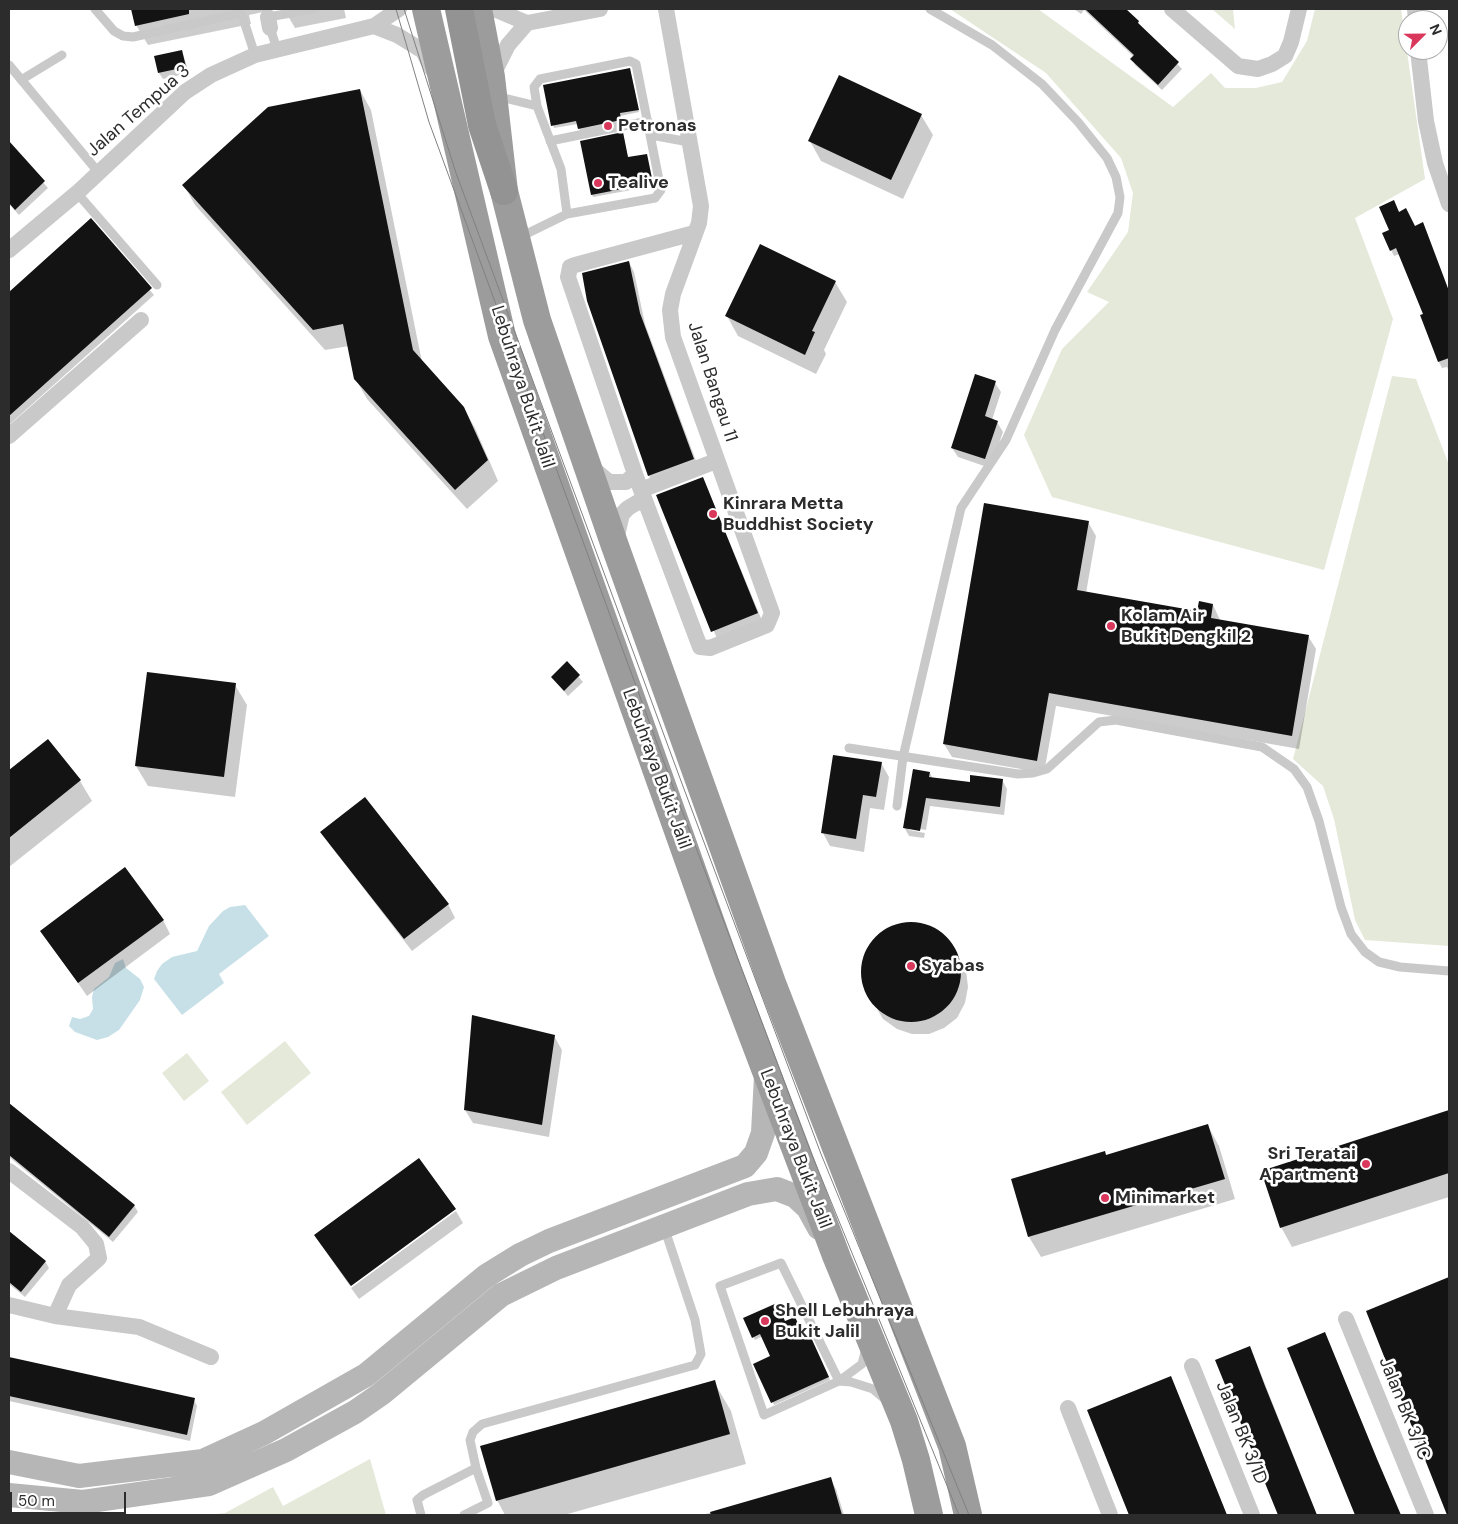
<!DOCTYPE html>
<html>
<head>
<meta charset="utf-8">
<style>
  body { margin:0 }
  #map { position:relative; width:1458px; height:1524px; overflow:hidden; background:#fff; font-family:"DM Sans",sans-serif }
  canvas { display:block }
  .frame { position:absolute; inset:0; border:10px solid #2c2c2c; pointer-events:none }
  .north { position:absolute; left:1398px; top:10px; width:50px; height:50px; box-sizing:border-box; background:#fff; border:1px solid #ababab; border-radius:50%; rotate:67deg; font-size:14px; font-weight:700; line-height:20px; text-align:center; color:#2c2c2c }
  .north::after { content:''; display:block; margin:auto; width:18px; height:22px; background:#da375c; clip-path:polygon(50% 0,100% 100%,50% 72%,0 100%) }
  .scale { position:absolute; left:10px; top:1492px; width:116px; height:22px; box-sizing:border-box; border:2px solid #2c2c2c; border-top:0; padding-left:6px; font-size:15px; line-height:18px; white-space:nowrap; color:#2c2c2c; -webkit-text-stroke:4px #fff; paint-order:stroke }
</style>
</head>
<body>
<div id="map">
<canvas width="1458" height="1524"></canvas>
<div class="frame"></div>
<div class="north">N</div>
<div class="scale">50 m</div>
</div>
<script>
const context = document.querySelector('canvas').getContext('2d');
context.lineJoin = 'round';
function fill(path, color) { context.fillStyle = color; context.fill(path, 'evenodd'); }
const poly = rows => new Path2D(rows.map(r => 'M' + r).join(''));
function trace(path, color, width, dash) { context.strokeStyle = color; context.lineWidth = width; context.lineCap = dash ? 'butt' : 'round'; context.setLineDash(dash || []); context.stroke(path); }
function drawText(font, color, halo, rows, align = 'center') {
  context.font = font + ' "DM Sans",sans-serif'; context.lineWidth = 5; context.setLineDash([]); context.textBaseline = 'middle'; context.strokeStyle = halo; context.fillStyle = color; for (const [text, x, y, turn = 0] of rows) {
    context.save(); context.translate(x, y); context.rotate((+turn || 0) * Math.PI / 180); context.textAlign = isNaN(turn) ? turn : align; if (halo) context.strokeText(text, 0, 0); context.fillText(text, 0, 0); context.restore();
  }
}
fill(poly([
  [950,9,1038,9,1173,107,1211,73,1225,88,1256,88,1282,82,1307,41,1315,9,1401,9,1425,179,1355,218,1393,319,1324,570,1052,497,1024,435,1062,349,1109,302,1087,292,1128,232,1133,193,1121,158,1046,73],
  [1212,9,1233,9,1235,29],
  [1392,376,1416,379,1449,465,1449,946,1365,940,1355,920,1334,819,1323,786,1293,759],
  [285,1041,311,1073,247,1125,221,1092],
  [187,1053,209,1081,184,1101,162,1073],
  [370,1459,386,1515,207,1515,225,1513,273,1487,283,1506]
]), '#e4e9da');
fill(poly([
  [245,905,269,936,219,974,224,983,182,1015,154,979,157,971,162,964,172,957,197,951,209,926,223,911,230,907],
  [123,959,126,968,140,979,144,987,140,1000,119,1030,108,1037,97,1040,75,1032,69,1026,72,1017,80,1019,89,1016,93,1009,92,997,94,989,109,977,115,963]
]), '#c7e0e8');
fill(poly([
  [133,9,263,9,263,12,249,15,251,24,148,45,136,25],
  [284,9,344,9,346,18,295,28],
  [1074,9,1125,9,1182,69,1162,90,1135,65,1132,59,1134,57,1084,10,1081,14],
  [182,51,189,73,163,79,159,73],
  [630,70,639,112,620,116,622,123,580,131,578,124,554,128,545,86],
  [839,77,921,115,933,135,903,199,821,161,810,141],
  [360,90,371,110,422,362,463,407,475,428,498,481,467,509,367,399,355,378,349,346,325,350,195,205,184,185],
  [623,134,628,158,646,155,653,186,593,197,592,194],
  [9,143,48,188,19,215,9,204],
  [1399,213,1415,227,1426,230,1449,294,1449,372,1447,367,1442,368,1439,362,1421,316,1425,314,1400,254,1394,256,1391,250,1391,230],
  [90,220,154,295,9,425,9,294],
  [629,262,634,272,645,324,699,469,655,486,649,476,588,301],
  [835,282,847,302,824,350,826,354,816,374,738,336,727,316],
  [995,383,1001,392,992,420,997,422,1003,432,990,468,958,457,952,448],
  [703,478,763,623,718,641,658,496],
  [1088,522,1096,536,1086,593,1198,613,1213,605,1220,620,1308,636,1316,649,1299,749,1056,706,1044,773,952,757,944,744],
  [567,663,583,682,568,696,552,677],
  [235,685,247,705,235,797,148,786,136,766],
  [48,741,80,781,92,801,9,867,9,772],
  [881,763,889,777,884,810,870,808,864,852,830,846,823,833],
  [930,773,933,779,971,783,1002,780,1007,789,1004,815,930,806,926,830,909,827,909,830,925,833,924,838,909,836,904,827],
  [322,832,448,904,455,918,412,951,330,845],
  [163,920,170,934,87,996,42,931],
  [909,923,925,925,939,931,950,942,966,970,968,987,965,1003,957,1018,944,1028,929,1034,912,1034,897,1029,883,1019,866,990,863,975,864,960,870,945,881,934,894,926],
  [554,1036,562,1050,549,1137,473,1123,465,1110],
  [9,1104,134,1205,138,1212,113,1242,9,1157],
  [1449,1111,1449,1197,1292,1247,1281,1227,1263,1171],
  [1208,1126,1219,1146,1235,1199,1041,1257,1029,1237,1012,1180,1106,1156],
  [454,1209,350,1286,315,1236],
  [456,1211,463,1223,359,1299,351,1288],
  [9,1232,45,1261,49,1268,25,1297,9,1284],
  [1449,1279,1449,1515,1367,1311],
  [745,1319,785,1323,803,1337,810,1337,830,1380,774,1405,755,1364,772,1356,763,1336,755,1340],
  [1325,1334,1328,1340,1400,1515,1356,1515,1288,1349],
  [1253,1354,1317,1515,1279,1515,1217,1361],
  [9,1359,194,1400,197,1406,190,1441,9,1401],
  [1171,1378,1174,1384,1227,1515,1130,1515,1089,1411],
  [714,1382,731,1411,746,1464,564,1515,505,1515,497,1500],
  [830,1479,836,1489,844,1515,702,1515]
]), '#0003');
fill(poly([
  [131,9,189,9,189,14,135,26],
  [1085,9,1126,9,1139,21,1138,23,1179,62,1158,85,1130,59,1134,55],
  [182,50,186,67,158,73,154,56],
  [630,68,639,110,620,113,621,120,578,129,576,121,551,126,543,85],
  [839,75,922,114,891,180,808,141],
  [360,89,413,350,464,407,488,460,455,490,354,379,343,324,313,330,182,185,268,107],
  [623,132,628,157,647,154,653,183,591,195,580,141],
  [9,141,45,181,15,210,9,203],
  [1394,200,1399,212,1406,208,1415,226,1423,222,1449,291,1449,358,1438,362,1420,315,1423,314,1396,248,1390,251,1382,233,1389,230,1379,207],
  [91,218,152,288,9,416,9,292],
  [760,244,836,281,812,331,815,332,805,355,725,316],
  [629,261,640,313,694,459,648,476,587,301,582,273],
  [975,374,996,381,985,416,998,421,985,459,951,448],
  [703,477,758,613,711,632,656,495],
  [984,503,1089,521,1077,590,1197,611,1199,601,1213,604,1211,618,1309,635,1292,736,1049,693,1037,761,943,744],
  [567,661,580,675,564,691,551,677],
  [147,672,236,683,224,777,135,766],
  [48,739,81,780,9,838,9,770],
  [833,755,882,762,876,797,863,795,856,839,821,833],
  [913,769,930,772,929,777,970,782,970,775,1003,779,1000,807,926,798,920,831,903,828],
  [365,797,449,904,404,939,320,832],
  [125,867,164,920,78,983,40,931],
  '861 972a50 50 0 1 1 100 0a50 50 0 1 1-100 0Z',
  [472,1015,555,1035,542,1125,464,1110],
  [9,1103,135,1205,109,1237,9,1155],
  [1449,1110,1449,1173,1280,1228,1261,1171],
  [1208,1124,1225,1179,1028,1237,1011,1179,1105,1151,1106,1155],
  [419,1158,456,1209,351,1286,314,1235],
  [9,1231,46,1261,21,1292,9,1282],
  [1449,1277,1449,1515,1447,1515,1366,1311],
  [777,1303,785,1321,795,1317,804,1336,809,1333,829,1377,771,1403,753,1364,770,1356,760,1334,752,1338,743,1318],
  [1325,1332,1377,1459,1401,1515,1355,1515,1287,1348],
  [1250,1346,1265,1386,1317,1515,1278,1515,1226,1387,1215,1360],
  [9,1357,195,1398,187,1435,9,1396],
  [1171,1376,1223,1505,1227,1515,1129,1515,1087,1410],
  [715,1380,730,1434,496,1501,480,1446],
  [831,1477,842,1515,711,1515,710,1512]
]), '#131313');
trace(poly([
  [95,9,114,31,123,36,133,37,237,14,242,15,255,55],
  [266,9,268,17,314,9],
  [270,28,277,49],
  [630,61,636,64,661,190,655,198,567,214,561,169,537,106,534,87,540,79,630,61],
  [9,65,99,173],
  [21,80,62,55],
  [496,96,537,106],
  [651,135,689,142],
  [550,141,648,121],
  [77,193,157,285],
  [518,238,567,214],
  [849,748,1018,774,1033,773,1047,769,1099,722,1116,720,1262,747,1294,769,1307,787,1319,821,1341,907,1351,934,1365,952,1379,962,1400,967,1449,971],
  [897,806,903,757,961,508,1006,440,1055,330,1118,213,1120,197,1116,177,1107,158,1078,122,1042,84,992,45,930,9],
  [839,1381,781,1263,720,1286,764,1415,839,1381,862,1364,866,1348],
  [839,1381,851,1382,873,1389,886,1400],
  [421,1515,417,1500,423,1495,476,1468],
  [464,1515,488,1503,476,1468,470,1440,473,1432,482,1424,695,1365,701,1354,695,1320,664,1227]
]), '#c9c9c9', 9);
trace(poly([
  [494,9,527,23,600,9],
  [666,9,701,206,699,223,673,294,670,310,673,337,772,613,767,625,710,648,700,647,635,474,568,277,570,267,575,265,694,233],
  [1172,9,1238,66,1258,69,1272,64,1285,56,1291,42,1299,9],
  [1415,9,1416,20],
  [268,17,270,28],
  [374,26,397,35,423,51,432,69],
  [1418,50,1426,121,1435,163,1449,204],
  [492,77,508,45,527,23],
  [9,250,77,193,185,92,211,75,255,55,374,26,399,9],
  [9,436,141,320],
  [591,467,609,482,626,482,635,474],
  [641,490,716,461],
  [616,540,622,514,628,508,638,502,646,503],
  [9,1171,82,1227,96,1244,99,1258,69,1285,55,1316],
  [9,1305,55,1316,139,1327,211,1357],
  [1346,1319,1426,1515],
  [1192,1366,1252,1515],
  [1068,1408,1110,1515]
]), '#c9c9c9', 16);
trace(poly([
  [9,1462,79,1476,203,1461,264,1433,366,1375,486,1276,520,1255,549,1241,745,1166,756,1153,763,1133,766,1076],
  [9,1495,83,1502,209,1484,286,1450,355,1412,381,1394,501,1295,556,1268,748,1194,777,1189,795,1196,808,1208,819,1228]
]), '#b6b6b6', 24);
trace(poly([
  [426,9,502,336,728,971,837,1258,904,1421,916,1460,929,1515],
  [478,9,491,77,504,191,537,320,615,546,772,983,952,1446,968,1515]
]), '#9c9c9c', 28);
trace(poly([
  [459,9,482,125,504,191]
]), '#939393', 28);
trace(poly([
  [396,9,429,122,672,784,812,1155,959,1515],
  [404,9,456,173,681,781,821,1154,969,1515]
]), '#818181', 1);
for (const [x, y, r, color] of [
  [608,126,5,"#da375c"],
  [598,183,5,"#da375c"],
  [713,514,5,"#da375c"],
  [1111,626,5,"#da375c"],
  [911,966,5,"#da375c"],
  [1366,1164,5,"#da375c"],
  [1105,1198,5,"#da375c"],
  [765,1321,5,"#da375c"]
]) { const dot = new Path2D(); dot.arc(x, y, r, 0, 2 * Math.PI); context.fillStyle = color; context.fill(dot); trace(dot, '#fff', 2); }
drawText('18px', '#2c2c2c', '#fff', [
  ["Jalan Tempua 3",139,111,-41],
  ["Jalan Bangau 11",712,382,72],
  ["Lebuhraya Bukit Jalil",522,387,72],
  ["Lebuhraya Bukit Jalil",656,769,70],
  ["Lebuhraya Bukit Jalil",795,1149,69],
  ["Jalan BK 3/1C",1404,1409,68],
  ["Jalan BK 3/1D",1241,1433,68]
]);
drawText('bold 18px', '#2c2c2c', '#fff', [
  ["Petronas",618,126],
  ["Tealive",608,183],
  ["Kinrara Metta",723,504],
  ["Buddhist Society",723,525],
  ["Kolam Air",1121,616],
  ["Bukit Dengkil 2",1121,637],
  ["Syabas",921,966],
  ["Sri Teratai",1356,1154,"right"],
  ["Apartment",1356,1175,"right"],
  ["Minimarket",1115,1198],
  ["Shell Lebuhraya",775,1311],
  ["Bukit Jalil",775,1332]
], 'left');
</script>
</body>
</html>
